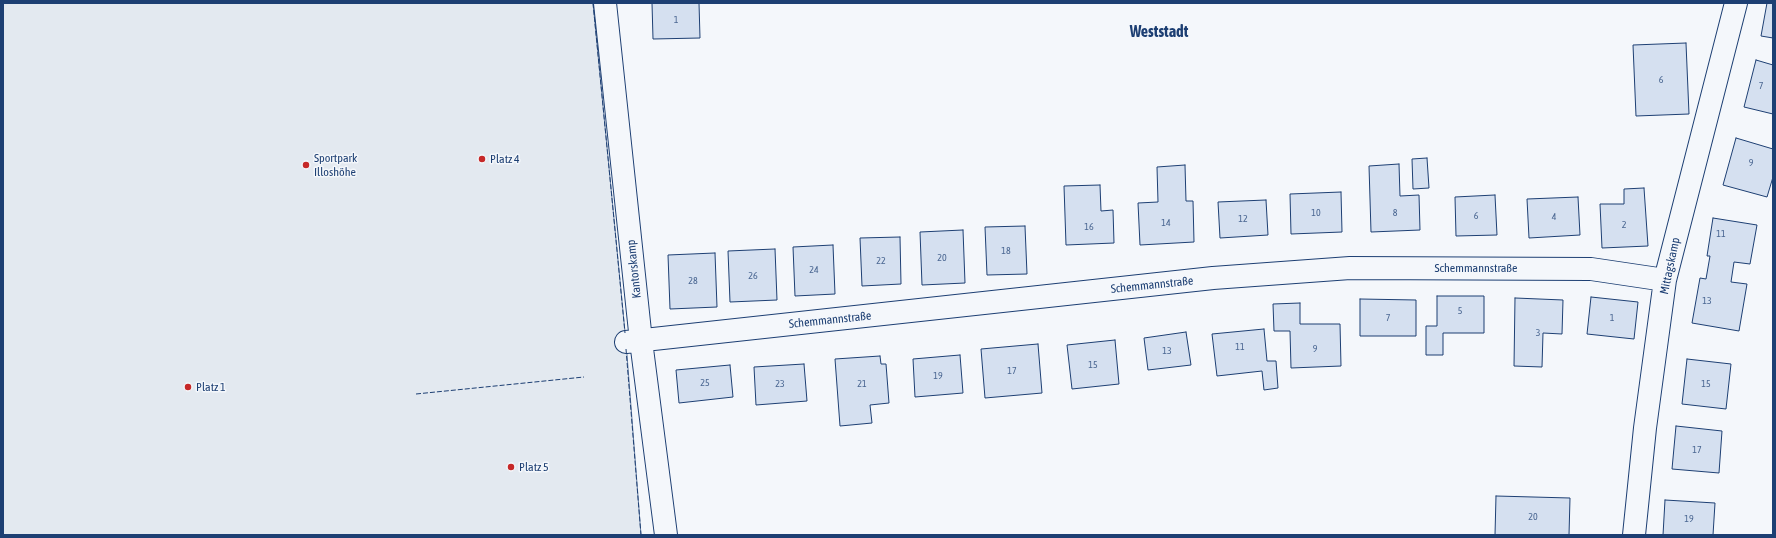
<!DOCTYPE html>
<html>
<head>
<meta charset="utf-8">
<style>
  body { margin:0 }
  #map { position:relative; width:1776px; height:538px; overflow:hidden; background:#f4f7fb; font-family:"Asap Condensed",sans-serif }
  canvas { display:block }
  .frame { position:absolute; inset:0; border:4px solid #1d3f73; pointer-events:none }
</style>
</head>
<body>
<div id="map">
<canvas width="1776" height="538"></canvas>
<div class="frame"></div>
</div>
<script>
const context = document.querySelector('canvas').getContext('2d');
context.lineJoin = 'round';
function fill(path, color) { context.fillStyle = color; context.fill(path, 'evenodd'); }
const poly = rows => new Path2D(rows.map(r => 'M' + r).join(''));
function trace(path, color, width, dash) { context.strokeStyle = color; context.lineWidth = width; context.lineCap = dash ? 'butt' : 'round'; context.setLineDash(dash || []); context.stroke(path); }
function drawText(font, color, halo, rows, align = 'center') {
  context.font = font + ' "Asap Condensed",sans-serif'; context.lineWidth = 3; context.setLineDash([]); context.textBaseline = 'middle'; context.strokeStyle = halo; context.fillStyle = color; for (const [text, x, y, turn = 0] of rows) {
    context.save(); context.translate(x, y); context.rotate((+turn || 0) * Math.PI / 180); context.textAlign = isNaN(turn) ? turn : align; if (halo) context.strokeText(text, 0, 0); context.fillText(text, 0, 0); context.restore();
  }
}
const green = poly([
  [3,3,593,3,626,342,641,535,3,535,3,3]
]);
fill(green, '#e3e9f0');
trace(green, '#687fa3', 1);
const building = poly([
  [652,3,699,3,700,38,653,39,652,3],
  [1767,3,1773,3,1773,38,1761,36,1767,3],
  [1686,43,1689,114,1636,116,1633,45,1686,43],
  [1756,60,1773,65,1773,114,1744,107,1756,60],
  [1736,138,1773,149,1773,177,1767,197,1723,185,1736,138],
  [1427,158,1429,188,1413,189,1412,159,1427,158],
  [1399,164,1400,196,1419,195,1420,230,1371,232,1369,166,1399,164],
  [1185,165,1186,201,1193,201,1194,242,1140,245,1138,203,1158,202,1157,167,1185,165],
  [1100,185,1101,211,1113,210,1114,243,1066,245,1064,186,1100,185],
  [1644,188,1648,246,1602,248,1600,204,1624,204,1624,189,1644,188],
  [1341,192,1342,232,1291,234,1290,194,1341,192],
  [1495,195,1497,235,1456,236,1455,197,1495,195],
  [1578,197,1580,235,1529,238,1527,199,1578,197],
  [1266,200,1268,235,1220,238,1218,202,1266,200],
  [1713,218,1757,225,1750,264,1734,262,1731,282,1747,284,1739,331,1692,323,1700,278,1706,279,1710,256,1707,256,1713,218],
  [1025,226,1027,274,987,275,985,227,1025,226],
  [963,230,965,283,922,285,920,232,963,230],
  [900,237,901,284,862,286,860,238,900,237],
  [833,245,835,294,795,296,793,247,833,245],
  [775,249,777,300,730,302,728,251,775,249],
  [715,253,717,307,670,309,668,255,715,253],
  [1437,296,1484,296,1484,333,1443,333,1443,355,1426,355,1426,326,1437,326,1437,296],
  [1591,297,1638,302,1634,339,1587,334,1591,297],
  [1515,298,1563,300,1562,334,1543,333,1542,367,1514,366,1515,298],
  [1360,299,1416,300,1416,336,1360,336,1360,299],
  [1300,303,1300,324,1340,324,1341,366,1291,368,1290,331,1274,331,1273,304,1300,303],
  [1264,329,1267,361,1276,361,1278,388,1264,390,1262,371,1217,376,1212,334,1264,329],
  [1186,332,1191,365,1148,370,1144,338,1186,332],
  [1115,340,1119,384,1072,389,1067,345,1115,340],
  [1038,344,1042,393,985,398,981,349,1038,344],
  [960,355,963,393,915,397,913,359,960,355],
  [880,356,881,364,886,364,889,403,870,405,872,423,840,426,835,359,880,356],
  [1687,359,1731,364,1726,409,1682,404,1687,359],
  [804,364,807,401,756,405,754,367,804,364],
  [730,365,733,397,679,403,676,370,730,365],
  [1676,426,1722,431,1719,473,1672,469,1676,426],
  [1496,496,1570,498,1569,535,1495,535,1496,496],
  [1665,500,1715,503,1713,535,1663,535,1665,500]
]);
fill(building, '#d5e0f0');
trace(building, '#1d3f73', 1);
const minor = poly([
  [605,3,641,341,666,535],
  [626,342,1213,278,1350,268,1591,269,1665,280],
  [1634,535,1645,428,1665,280,1736,3]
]);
trace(minor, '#1d3f73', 24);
trace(minor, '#f4f7fb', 22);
trace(poly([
  [593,3,625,333],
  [626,349,641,535],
  [416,394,584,377]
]), '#1d3f73', 1, [5, 2]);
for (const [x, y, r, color] of [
  [482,159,4,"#c62828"],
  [306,165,4,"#c62828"],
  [188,387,4,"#c62828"],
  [511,467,4,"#c62828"]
]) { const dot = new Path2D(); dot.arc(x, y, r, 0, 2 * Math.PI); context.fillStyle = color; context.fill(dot); trace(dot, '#f4f7fb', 1.5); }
drawText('10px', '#4b6792', null, [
  ["1",676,20],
  ["6",1661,80],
  ["7",1761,86],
  ["9",1751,163],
  ["10",1316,213],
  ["8",1395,213],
  ["6",1476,216],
  ["4",1554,217],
  ["12",1243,219],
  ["14",1166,223],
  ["2",1624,225],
  ["16",1089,227],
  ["11",1721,234],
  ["18",1006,251],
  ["20",942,258],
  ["22",881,261],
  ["24",814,270],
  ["26",753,276],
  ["28",693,281],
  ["13",1707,301],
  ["5",1460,311],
  ["7",1388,318],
  ["1",1612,318],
  ["3",1538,333],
  ["11",1240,347],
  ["9",1315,349],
  ["13",1167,351],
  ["15",1093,365],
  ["17",1012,371],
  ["19",938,376],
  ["25",705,383],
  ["23",780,384],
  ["21",862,384],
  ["15",1706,384],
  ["17",1697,450],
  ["20",1533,517],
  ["19",1689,519]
]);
drawText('12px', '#1d3f73', '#f4f7fb', [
  ["Sportpark",314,158],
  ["Illoshöhe",314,172],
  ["Platz 4",490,159],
  ["Platz 1",196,387],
  ["Platz 5",519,467]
], 'left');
drawText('12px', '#1d3f73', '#f4f7fb', [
  ["Mittagskamp",1670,266,-78],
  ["Schemmannstraße",1476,268],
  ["Kantorskamp",634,269,-96],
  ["Schemmannstraße",1152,285,-6],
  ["Schemmannstraße",830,320,-6]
]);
drawText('bold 16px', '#1d3f73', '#f4f7fb', [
  ["Weststadt",1159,32]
]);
</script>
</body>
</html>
